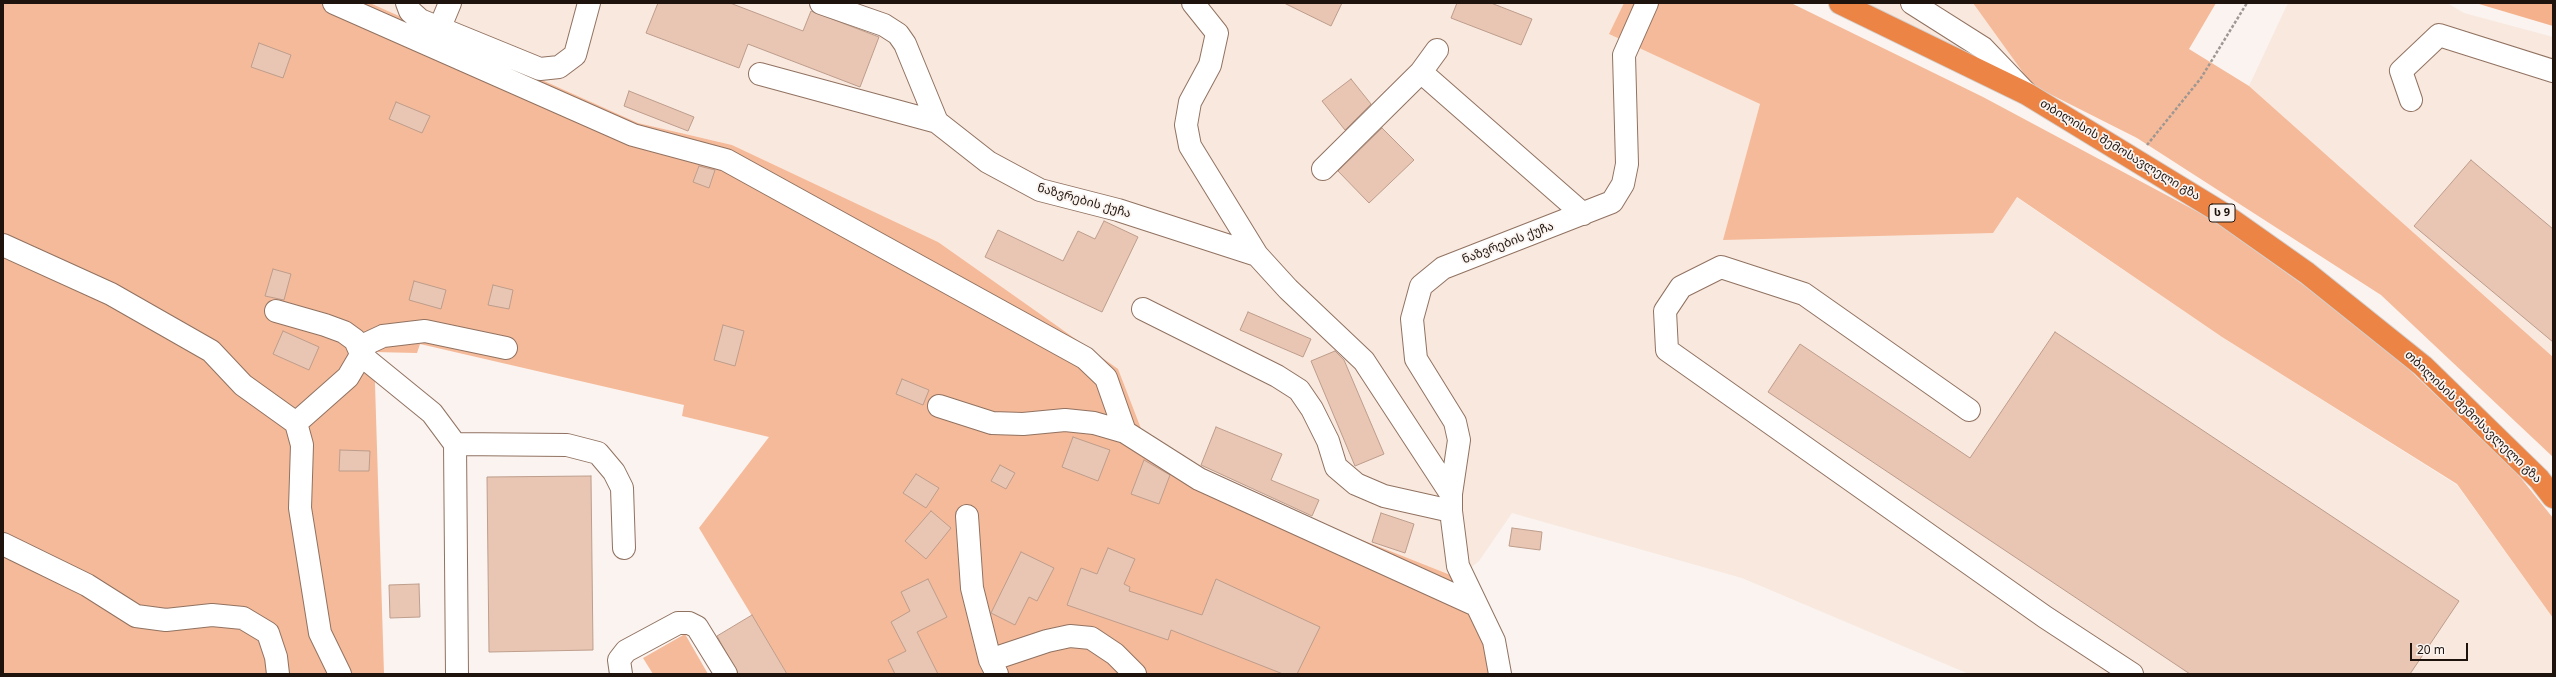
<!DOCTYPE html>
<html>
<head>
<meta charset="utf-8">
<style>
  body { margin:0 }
  #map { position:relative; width:2556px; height:677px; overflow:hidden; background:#faf3ef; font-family:"Noto Sans",sans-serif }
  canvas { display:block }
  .frame { position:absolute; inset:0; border:4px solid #1f140d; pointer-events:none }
  .scale { position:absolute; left:2410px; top:643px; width:58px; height:18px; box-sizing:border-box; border:2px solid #1f140d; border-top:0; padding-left:5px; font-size:12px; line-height:14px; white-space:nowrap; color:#1f140d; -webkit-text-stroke:3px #faf3ef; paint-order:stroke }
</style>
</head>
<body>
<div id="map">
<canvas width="2556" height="677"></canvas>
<div class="frame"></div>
<div class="scale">20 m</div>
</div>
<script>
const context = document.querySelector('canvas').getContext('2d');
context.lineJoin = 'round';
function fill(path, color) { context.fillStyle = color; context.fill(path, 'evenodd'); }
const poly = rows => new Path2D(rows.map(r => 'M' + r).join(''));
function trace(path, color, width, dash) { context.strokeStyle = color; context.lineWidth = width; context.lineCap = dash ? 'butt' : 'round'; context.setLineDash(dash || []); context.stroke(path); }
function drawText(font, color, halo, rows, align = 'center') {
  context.font = font + ' "Noto Sans","Noto Sans Georgian",sans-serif'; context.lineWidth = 3.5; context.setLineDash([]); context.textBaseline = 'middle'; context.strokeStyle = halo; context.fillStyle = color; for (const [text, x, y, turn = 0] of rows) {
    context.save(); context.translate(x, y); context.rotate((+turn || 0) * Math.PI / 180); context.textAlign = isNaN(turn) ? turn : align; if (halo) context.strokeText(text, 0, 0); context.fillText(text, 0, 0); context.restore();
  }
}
fill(poly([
  [370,3,1624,3,1610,34,1760,104,1724,240,2016,197,2222,337,2457,485,2553,618,2553,674,1969,674,1742,578,1512,513,1479,561,1458,578,1191,472,1145,439,938,242,732,145,638,123],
  [1859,3,1973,3,2032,85],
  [2288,3,2447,3,2464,13,2553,37,2553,357,2249,86]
]), '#f9e8de');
fill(poly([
  [3,3,370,3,638,123,732,145,938,242,1118,369,1145,439,1191,472,1458,578,1489,648,1489,674,787,674,699,528,769,437,682,416,684,405,420,344,417,353,374,352,384,674,3,674],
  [1624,3,1791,3,1983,97,2211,219,2372,334,2516,472,2553,518,2553,618,2457,484,2222,337,2017,197,1993,233,1723,240,1760,104,1609,34],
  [1973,3,2216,3,2189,49,2249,86,2553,357,2553,457,2381,295,2137,138,2032,85],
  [685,634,708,674,653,674,643,658]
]), '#f5ba99');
fill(poly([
  [2476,3,2553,3,2553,26,2479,4]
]), '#f4b18c');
const building = poly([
  [658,3,730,3,803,31,811,11,879,37,860,87,748,44,739,68,646,33,658,3],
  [1284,3,1342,3,1331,26,1284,3],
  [1457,3,1491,3,1532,19,1521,45,1451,18,1457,3],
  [259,43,291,55,283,78,251,67,259,43],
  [1351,79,1371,104,1345,130,1322,101,1351,79],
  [629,91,694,117,688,131,624,106,629,91],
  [396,102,430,116,422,133,389,119,396,102],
  [1382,128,1414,160,1369,203,1338,171,1382,128],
  [2471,160,2553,229,2553,342,2414,226,2471,160],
  [699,166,715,170,709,188,693,182,699,166],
  [1104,221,1138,237,1102,312,985,257,998,230,1063,261,1078,231,1095,239,1104,221],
  [273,269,291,274,284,300,265,296,273,269],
  [414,281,446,290,441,309,409,300,414,281],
  [493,285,513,290,509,309,488,305,493,285],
  [1248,312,1311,339,1303,357,1240,330,1248,312],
  [723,325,744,331,735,366,714,360,723,325],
  [283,331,319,347,309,370,273,354,283,331],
  [2055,332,2459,601,2410,674,2190,674,1768,392,1800,344,1970,458,2055,332],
  [1335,351,1344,360,1384,454,1355,466,1311,361,1335,351],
  [902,379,929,390,923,405,896,394,902,379],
  [1216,427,1282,454,1271,480,1319,500,1312,516,1201,465,1216,427],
  [1073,437,1110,450,1098,481,1062,467,1073,437],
  [340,450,370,451,369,471,339,471,340,450],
  [1144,460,1170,475,1159,504,1131,494,1144,460],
  [1000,465,1015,473,1006,489,991,481,1000,465],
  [916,474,939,488,926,508,903,493,916,474],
  [591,476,593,650,489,652,487,477,591,476],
  [931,511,951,528,926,559,905,541,931,511],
  [1381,513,1414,524,1405,553,1372,542,1381,513],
  [1512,528,1542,532,1540,550,1509,546,1512,528],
  [1108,548,1135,559,1124,584,1130,587,1129,591,1202,615,1216,579,1320,627,1297,674,1283,674,1171,630,1168,640,1067,605,1081,568,1097,574,1108,548],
  [1021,552,1054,568,1037,601,1029,597,1015,625,991,613,1021,552],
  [928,579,947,617,917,632,938,674,895,674,888,660,906,651,891,622,910,611,901,592,928,579],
  [419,584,420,617,390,618,389,585,419,584],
  [752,615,787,674,738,674,717,636,752,615]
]);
fill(building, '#e8c6b3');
trace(building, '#be9d8c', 1);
const minor = poly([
  [334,3,633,135,726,160,1085,358,1106,378,1125,432,1199,479,1476,605],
  [407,3,410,11,420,20,540,69,559,67,575,55,589,3],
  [821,3,884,25,898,34,905,44,937,122,988,162,1040,190,1118,210,1257,255],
  [1193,3,1217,33,1210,65,1190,102,1186,125,1190,146,1257,255,1288,289,1364,361,1451,494],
  [1912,3,1983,48,2026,93],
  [440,27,450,3],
  [1421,72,1583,214],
  [760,74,937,122],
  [2411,100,2401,71,2439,35,2553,71],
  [1323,169,1421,72,1437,50],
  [3,245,111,294,211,351,243,385,296,423,302,445,300,508,320,633,340,674],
  [1143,309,1277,376,1299,390,1312,409,1328,441,1336,467,1356,484,1384,496,1451,511],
  [276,311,325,325,344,332,355,340,362,356,432,413,455,444,567,445,598,453,614,472,622,488,624,548],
  [939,406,992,423,1023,424,1065,420,1094,423,1125,432],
  [1969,410,1804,294,1721,267,1681,287,1665,311,1667,350,2045,617,2132,674],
  [296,423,348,377,368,343,383,336,425,331,506,348],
  [455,444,457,674],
  [967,516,972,588,990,660,997,674],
  [3,544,87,585,136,616,166,620,212,615,243,618,268,633,276,657,278,674],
  [990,660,1047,641,1070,636,1091,638,1115,654,1135,674],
  [621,674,619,660,626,651,678,623,689,623,697,627,726,674],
  [1500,674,1494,641,1458,566,1451,511,1451,494,1459,440,1455,422,1416,359,1412,319,1421,286,1443,268,1612,202,1623,184,1627,164,1624,55,1647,3]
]);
const highway = poly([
  [1840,3,2027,94,2222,213,2307,273,2423,366,2539,479,2553,497]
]);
trace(minor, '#917261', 24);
trace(highway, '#d2d0cf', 24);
trace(poly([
  [2147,145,2201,78,2247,3]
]), '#9f9792', 2.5, [3, 2]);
trace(minor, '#fff', 22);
trace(highway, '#eb8445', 22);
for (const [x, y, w] of [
  [2222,213,26]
]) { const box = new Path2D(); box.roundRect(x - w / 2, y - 9, w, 18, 3); context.fillStyle = '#faf3ef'; context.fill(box); trace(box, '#1f140d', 1); }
drawText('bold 11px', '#1f140d', null, [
  ["ს 9",2222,213]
]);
drawText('12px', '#1f140d', '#faf3ef', [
  ["თბილისის შემოსავლელი გზა",2120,150,31],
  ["ნაზვრების ქუჩა",1084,201,16],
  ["ნაზვრების ქუჩა",1508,243,-21],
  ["თბილისის შემოსავლელი გზა",2473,417,44]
]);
</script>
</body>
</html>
